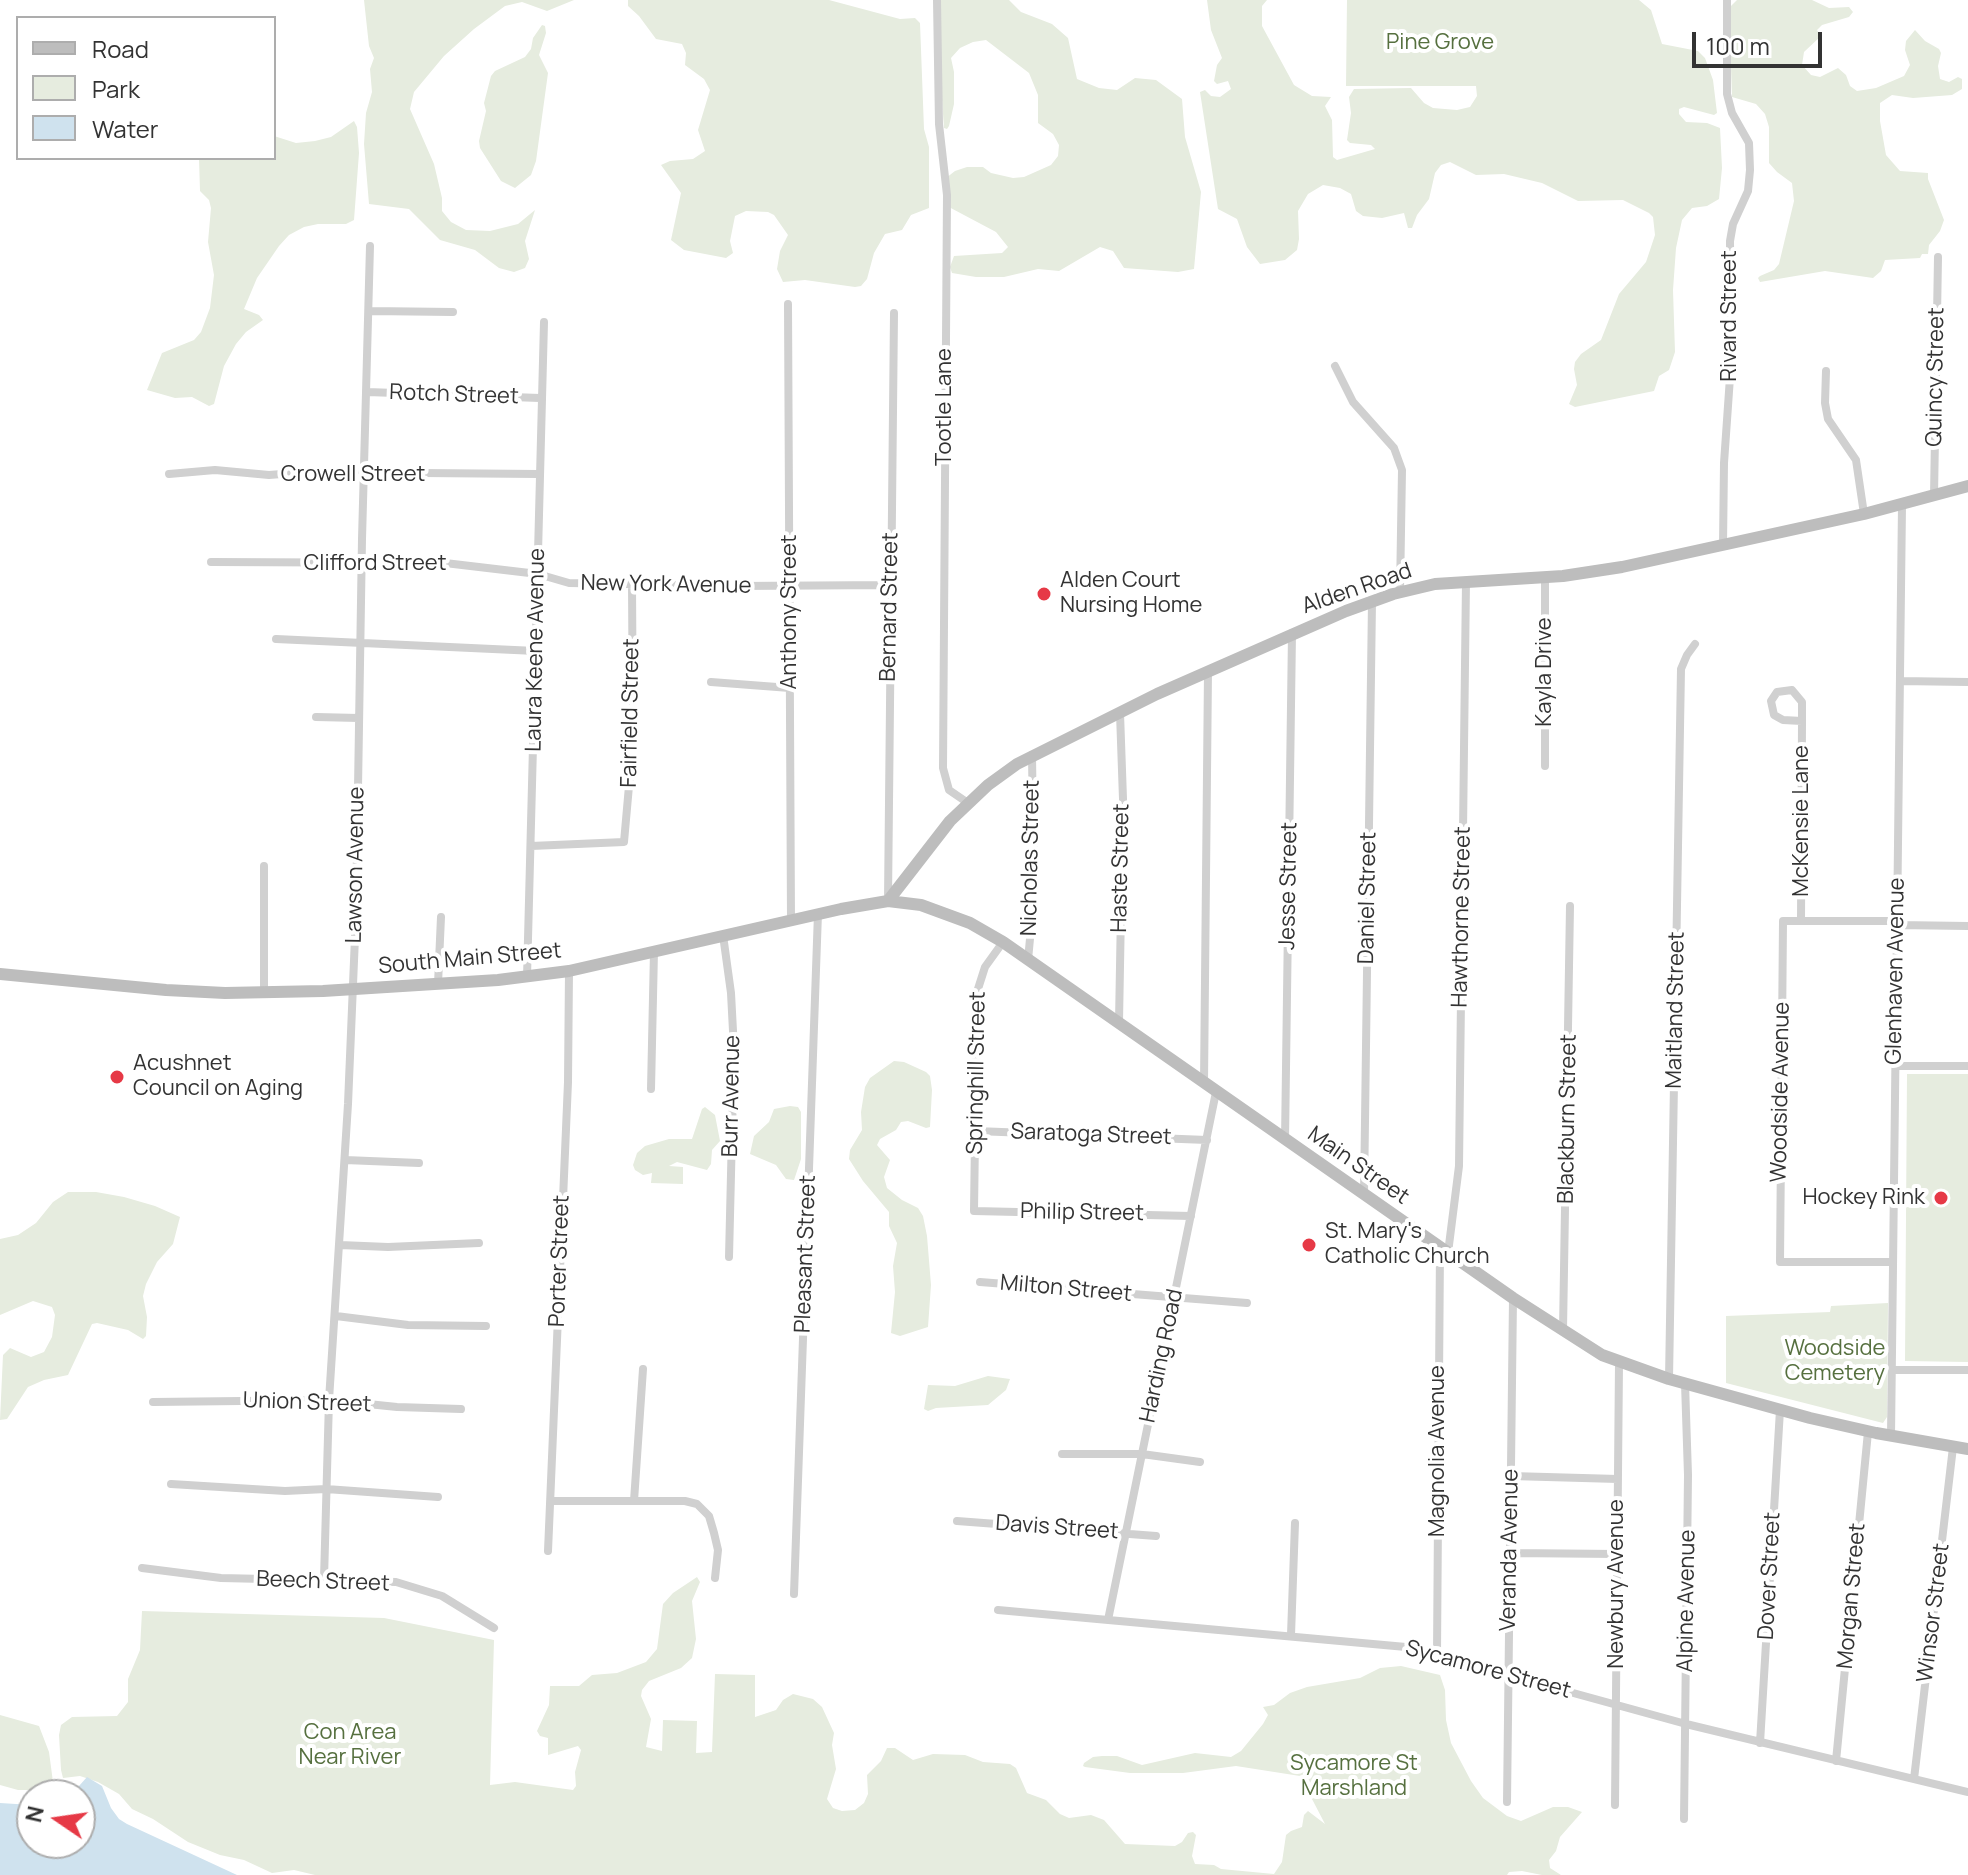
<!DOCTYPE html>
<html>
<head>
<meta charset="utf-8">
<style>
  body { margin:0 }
  #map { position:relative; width:1968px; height:1875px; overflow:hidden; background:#fff; font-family:Manrope,sans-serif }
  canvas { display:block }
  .legend { position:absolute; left:16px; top:16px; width:260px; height:144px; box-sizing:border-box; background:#fff; border:2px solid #adadad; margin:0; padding:10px 14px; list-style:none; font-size:24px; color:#333 }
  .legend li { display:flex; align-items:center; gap:16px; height:40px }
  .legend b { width:40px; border:2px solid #adadad }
  .north { position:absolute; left:16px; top:1779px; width:80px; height:80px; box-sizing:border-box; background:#fff; border:2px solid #adadad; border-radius:50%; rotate:283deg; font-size:22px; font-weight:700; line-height:32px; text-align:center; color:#333 }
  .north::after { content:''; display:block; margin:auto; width:28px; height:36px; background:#e63946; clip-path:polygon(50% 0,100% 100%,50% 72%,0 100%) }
  .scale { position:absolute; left:1692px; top:32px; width:130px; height:36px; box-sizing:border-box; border:4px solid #333; border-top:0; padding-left:10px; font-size:24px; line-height:28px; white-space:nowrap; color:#333; -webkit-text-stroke:6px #fff; paint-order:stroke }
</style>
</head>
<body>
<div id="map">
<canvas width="1968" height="1875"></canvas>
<ul class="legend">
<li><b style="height:10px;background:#bdbdbd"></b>Road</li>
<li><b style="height:22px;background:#e6ecdf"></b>Park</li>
<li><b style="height:22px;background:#cfe2ee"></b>Water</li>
</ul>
<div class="north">N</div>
<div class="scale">100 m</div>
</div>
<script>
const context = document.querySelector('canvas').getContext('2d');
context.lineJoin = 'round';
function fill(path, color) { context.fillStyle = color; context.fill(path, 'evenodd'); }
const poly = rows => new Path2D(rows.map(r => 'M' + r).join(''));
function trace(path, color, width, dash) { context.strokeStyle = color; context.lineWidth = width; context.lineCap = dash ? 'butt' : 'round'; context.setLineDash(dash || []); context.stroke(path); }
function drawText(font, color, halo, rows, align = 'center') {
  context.font = font + ' Manrope,sans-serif'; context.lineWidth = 8; context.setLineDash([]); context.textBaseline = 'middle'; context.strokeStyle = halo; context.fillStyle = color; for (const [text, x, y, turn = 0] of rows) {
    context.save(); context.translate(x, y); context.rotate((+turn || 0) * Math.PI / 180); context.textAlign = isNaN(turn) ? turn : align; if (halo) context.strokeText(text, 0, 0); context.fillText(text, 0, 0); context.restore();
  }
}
fill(poly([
  [364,0,574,0,547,11,522,2,505,6,474,29,444,56,414,92,410,109,434,164,442,198,442,211,451,222,466,230,490,231,518,224,535,210,525,241,529,259,525,268,514,272,499,268,475,250,440,240,409,209,369,204,364,144,366,113,372,92,370,69,374,58,369,46],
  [628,0,829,0,900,19,915,18,920,23,924,129,929,147,929,208,911,215,902,230,885,234,874,253,867,279,861,286,855,287,805,280,783,282,777,269,780,251,788,235,774,215,768,212,746,211,735,216,730,241,733,253,726,258,684,250,671,240,681,193,661,165,670,161,693,159,705,151,698,130,710,90,704,79,685,65,686,53,682,44,656,39,639,16,628,6],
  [935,0,1009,0,1021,12,1052,24,1068,38,1077,79,1099,88,1117,90,1135,78,1156,80,1182,99,1185,137,1201,192,1194,269,1178,272,1124,268,1113,251,1100,247,1059,271,1038,269,1004,277,976,277,952,273,950,267,954,256,1002,253,1008,247,996,232,947,206,946,178,955,171,967,167,983,167,991,173,1013,178,1024,177,1051,165,1058,156,1059,145,1053,134,1038,123,1038,95,1029,73,986,40,973,42,960,48,951,58,954,72,954,104,949,126,947,129,944,128],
  [1207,0,1267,0,1262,6,1262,26,1294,85,1312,96,1331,97,1325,106,1332,120,1333,157,1337,160,1375,149,1371,145,1350,143,1347,140,1351,113,1349,97,1354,89,1411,88,1424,103,1433,108,1457,110,1470,107,1477,96,1476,86,1346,86,1347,0,1639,0,1651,10,1662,44,1698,51,1705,58,1713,80,1717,113,1714,115,1684,107,1679,109,1679,114,1686,122,1707,123,1720,128,1722,168,1719,199,1707,206,1692,208,1682,220,1676,248,1673,290,1675,352,1669,370,1659,376,1654,391,1575,407,1569,404,1577,385,1574,369,1575,362,1581,354,1601,340,1619,294,1646,262,1655,235,1653,217,1649,213,1623,200,1578,201,1542,183,1504,174,1476,175,1450,162,1441,165,1435,173,1429,199,1417,215,1412,228,1408,228,1404,213,1382,218,1363,216,1356,211,1351,194,1340,188,1323,185,1308,194,1298,211,1299,239,1297,250,1285,260,1260,264,1247,247,1237,219,1218,209,1200,92,1205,90,1211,96,1220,97,1231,89,1228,81,1217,84,1214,81,1217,65,1222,58,1211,30],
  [1737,0,1812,0,1829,8,1849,7,1853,12,1849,17,1822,25,1817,30,1821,36,1804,52,1802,65,1811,75,1820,77,1838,68,1846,75,1850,86,1857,91,1876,88,1904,76,1910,65,1905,50,1906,41,1915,30,1925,41,1939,49,1941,53,1938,66,1940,79,1949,82,1958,77,1962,79,1962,89,1952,95,1913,98,1892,95,1880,103,1880,121,1886,155,1900,171,1928,173,1928,179,1944,220,1940,231,1929,245,1928,254,1922,254,1920,258,1885,260,1881,271,1873,278,1825,271,1760,282,1758,278,1760,276,1774,270,1779,264,1794,201,1792,183,1777,172,1769,163,1769,127,1765,114,1756,104,1732,97,1729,8],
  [542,25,545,26,546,33,539,55,548,73,536,161,531,175,515,188,501,181,480,148,479,141,486,111,484,103,491,76,495,71,525,57,531,49,533,38],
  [354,121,357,127,359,153,354,220,346,224,318,224,304,227,289,235,279,246,257,278,244,309,259,315,263,320,246,332,236,344,224,366,214,404,209,406,192,397,175,398,147,390,162,353,194,340,201,332,210,308,214,275,208,242,211,208,209,200,200,191,199,158,274,158,274,136,296,143,315,141,331,137],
  [894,1061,904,1062,926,1072,930,1076,932,1090,930,1127,926,1128,908,1121,901,1122,896,1130,880,1139,877,1145,890,1160,884,1177,887,1188,902,1200,918,1208,923,1216,927,1236,931,1285,928,1327,900,1336,891,1333,895,1292,893,1266,897,1243,889,1226,889,1212,863,1181,849,1159,850,1150,862,1130,861,1112,865,1087,870,1078],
  [1907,1074,1968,1074,1968,1362,1905,1361],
  [790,1106,798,1107,801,1112,801,1159,794,1180,786,1179,776,1165,750,1154,754,1136,769,1122,774,1109],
  [705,1107,715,1115,720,1141,712,1150,711,1164,707,1170,677,1162,669,1166,683,1167,683,1184,651,1183,652,1173,643,1175,635,1170,633,1165,637,1153,645,1146,669,1139,692,1139,702,1109],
  [68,1192,96,1192,124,1197,155,1206,180,1217,173,1244,157,1262,146,1284,143,1296,147,1317,146,1336,143,1339,128,1330,97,1323,92,1324,68,1375,44,1380,28,1387,7,1419,0,1420,3,1355,10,1348,31,1357,44,1352,52,1337,55,1315,52,1307,33,1301,0,1315,0,1239,18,1235,36,1223,53,1202],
  [1888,1303,1887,1417,1883,1423,1726,1383,1726,1316,1830,1312,1831,1306],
  [988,1376,1010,1379,1006,1390,988,1405,936,1408,928,1411,924,1409,928,1385,955,1386],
  [697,1577,700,1582,692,1601,696,1639,692,1658,681,1668,649,1681,642,1690,641,1696,651,1719,646,1747,662,1751,663,1720,697,1721,696,1753,712,1752,715,1674,755,1675,755,1717,776,1710,783,1700,793,1694,813,1699,822,1707,834,1733,832,1745,836,1769,827,1799,833,1808,842,1811,855,1810,864,1803,868,1794,867,1775,881,1761,887,1748,895,1748,913,1760,933,1754,965,1755,983,1762,1010,1764,1016,1768,1027,1793,1046,1800,1060,1814,1069,1818,1091,1815,1104,1820,1125,1844,1175,1846,1182,1842,1188,1833,1193,1832,1196,1835,1192,1856,1195,1864,1214,1865,1221,1869,1274,1874,1282,1862,1286,1835,1291,1831,1302,1827,1304,1815,1308,1811,1325,1824,1300,1776,1236,1766,1183,1773,1130,1773,1085,1767,1083,1766,1084,1763,1093,1757,1102,1756,1117,1756,1142,1765,1195,1753,1231,1757,1241,1751,1263,1724,1268,1715,1263,1707,1274,1705,1290,1693,1307,1687,1360,1678,1380,1668,1401,1666,1440,1675,1445,1690,1446,1720,1451,1743,1471,1781,1483,1798,1507,1816,1521,1821,1553,1807,1568,1807,1582,1812,1560,1837,1556,1851,1549,1860,1550,1868,1561,1875,1542,1875,1522,1871,1509,1872,1507,1875,315,1875,294,1870,272,1873,244,1860,220,1855,188,1842,153,1819,132,1809,119,1794,98,1782,80,1776,63,1778,61,1770,59,1735,61,1725,72,1717,117,1716,128,1702,128,1679,140,1650,142,1611,384,1618,494,1640,490,1785,515,1782,573,1790,576,1786,575,1772,581,1750,578,1746,548,1755,548,1738,540,1736,537,1731,549,1705,550,1686,579,1686,592,1675,617,1673,646,1662,657,1649,663,1604,673,1593],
  [0,1715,39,1726,49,1752,53,1782,36,1790,18,1790,0,1785]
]), '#e6ecdf');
fill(poly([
  [87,1777,102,1786,111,1808,119,1819,127,1824,237,1875,0,1875,0,1803,32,1805,32,1843,80,1843,80,1795,71,1795]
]), '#cfe2ee');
trace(poly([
  [937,0,939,124,947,195,943,768,949,790,968,803],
  [788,304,791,919],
  [370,311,453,312],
  [1335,366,1353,402,1394,448,1402,470,1400,592],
  [1826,371,1825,403,1828,419,1856,460,1864,514],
  [367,392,540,398],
  [169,474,215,470,269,475,307,472,538,474],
  [1934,496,1938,257],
  [1723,545,1724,463,1731,363,1730,241,1733,224,1748,191,1750,170,1749,143,1732,113,1727,94,1727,0],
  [211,562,445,563,538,574,569,583,737,586,891,585],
  [1545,578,1545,766],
  [276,639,536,651],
  [1900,681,1968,682],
  [711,682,790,688],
  [316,717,359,718],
  [531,846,624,842,633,741,632,584],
  [888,900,894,313],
  [1801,921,1802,721,1802,702,1792,690,1777,692,1771,701,1774,715,1783,720,1802,721],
  [1897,925,1968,926],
  [723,935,731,993,734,1050,729,1257],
  [1003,942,985,967,977,992,974,1211,1191,1216],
  [1028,960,1034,896,1032,755],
  [527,977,544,322],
  [438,984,441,917],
  [264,993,264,866],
  [1119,1022,1123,799,1120,713],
  [1895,1066,1968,1066],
  [1204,1083,1208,671],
  [651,1089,654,951],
  [976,1131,1207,1140],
  [1285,1140,1292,633],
  [345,1160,419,1163],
  [1364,1195,1372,601],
  [340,1245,388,1247,479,1243],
  [1448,1253,1459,1166,1466,581],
  [1893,1262,1780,1262,1783,921,1897,921],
  [980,1282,1247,1303],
  [336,1316,408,1325,486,1326],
  [1563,1330,1570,906],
  [1892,1370,1968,1370],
  [1669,1379,1681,669,1687,655,1695,644],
  [153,1402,329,1400,397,1407,461,1409],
  [1891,1436,1902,505],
  [1062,1454,1142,1454,1200,1462],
  [1511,1476,1618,1479],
  [171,1484,285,1491,326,1489,438,1497],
  [552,1501,685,1501,697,1504,709,1516,714,1533,718,1550,715,1578],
  [634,1501,643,1369],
  [957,1521,1156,1536],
  [548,1551,568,1082,569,971],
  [1510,1553,1617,1554],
  [142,1568,221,1578,396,1582,442,1596,494,1628],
  [324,1579,329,1400,348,1104,356,913,362,539,370,246],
  [794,1594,818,913],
  [998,1610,1406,1647,1686,1724,1968,1792],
  [1108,1620,1216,1092],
  [1291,1635,1295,1523],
  [1437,1654,1440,1247],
  [1760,1743,1780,1410],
  [1836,1761,1868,1432],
  [1914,1779,1953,1447],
  [1507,1802,1513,1298],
  [1615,1805,1619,1363],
  [1684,1819,1688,1475,1685,1383]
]), '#d0d0d0', 8);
trace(poly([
  [888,901,950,821,988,785,1017,764,1157,694,1346,611,1393,594,1435,584,1563,576,1622,567,1864,514,1968,486],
  [0,974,166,990,225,993,323,991,498,980,569,971,841,909,888,901,921,905,970,923,1003,942,1513,1298,1602,1355,1669,1379,1810,1418,1876,1433,1968,1449]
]), '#bdbdbd', 12);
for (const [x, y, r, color] of [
  [1044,594,8,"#e63946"],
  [117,1077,8,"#e63946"],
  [1941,1198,8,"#e63946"],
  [1309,1245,8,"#e63946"]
]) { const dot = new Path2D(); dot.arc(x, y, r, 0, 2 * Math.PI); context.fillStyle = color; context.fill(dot); trace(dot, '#fff', 3); }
drawText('22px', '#56703f', '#fff', [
  ["Pine Grove",1440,43],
  ["Woodside",1835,1349],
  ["Cemetery",1835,1374],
  ["Con Area",350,1733],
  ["Near River",350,1758],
  ["Sycamore St",1354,1764],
  ["Marshland",1354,1789]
]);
drawText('22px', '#333', '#fff', [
  ["Rivard Street",1730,316,-90],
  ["Quincy Street",1936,377,-89],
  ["Rotch Street",454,395,2],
  ["Tootle Lane",945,407,-90],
  ["Crowell Street",353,475],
  ["Clifford Street",375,564],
  ["New York Avenue",666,585,1],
  ["Alden Road",1357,589,-19],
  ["Bernard Street",890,607,-89],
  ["Anthony Street",790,612,-90],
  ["Laura Keene Avenue",536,650,-89],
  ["Kayla Drive",1545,672,-90],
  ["Fairfield Street",631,713,-89],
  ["McKensie Lane",1802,821,-90],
  ["Nicholas Street",1031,858,-89],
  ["Lawson Avenue",356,865,-89],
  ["Haste Street",1121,868,-89],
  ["Jesse Street",1289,886,-89],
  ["Daniel Street",1368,898,-89],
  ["Hawthorne Street",1462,917,-89],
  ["South Main Street",470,959,-5],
  ["Glenhaven Avenue",1896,971,-89],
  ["Maitland Street",1676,1010,-89],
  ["Springhill Street",977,1073,-89],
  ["Woodside Avenue",1781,1092,-89],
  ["Burr Avenue",732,1096,-89],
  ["Blackburn Street",1568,1119,-89],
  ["Saratoga Street",1091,1135,2],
  ["Main Street",1358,1166,35],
  ["Philip Street",1082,1213,1],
  ["Pleasant Street",806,1254,-88],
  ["Porter Street",560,1261,-88],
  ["Milton Street",1066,1289,5],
  ["Harding Road",1162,1356,-78],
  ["Union Street",307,1403,2],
  ["Magnolia Avenue",1438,1451,-90],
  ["Davis Street",1057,1528,4],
  ["Veranda Avenue",1510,1550,-89],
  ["Dover Street",1770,1576,-87],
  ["Beech Street",323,1582,2],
  ["Newbury Avenue",1617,1584,-90],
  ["Morgan Street",1852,1596,-85],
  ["Alpine Avenue",1687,1601,-89],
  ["Winsor Street",1934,1613,-83],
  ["Sycamore Street",1488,1670,15]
]);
drawText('22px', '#333', '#fff', [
  ["Alden Court",1060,581],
  ["Nursing Home",1060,606],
  ["Acushnet",133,1064],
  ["Council on Aging",133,1089],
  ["Hockey Rink",1925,1198,"right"],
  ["St. Mary's",1325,1232],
  ["Catholic Church",1325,1257]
], 'left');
</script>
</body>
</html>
